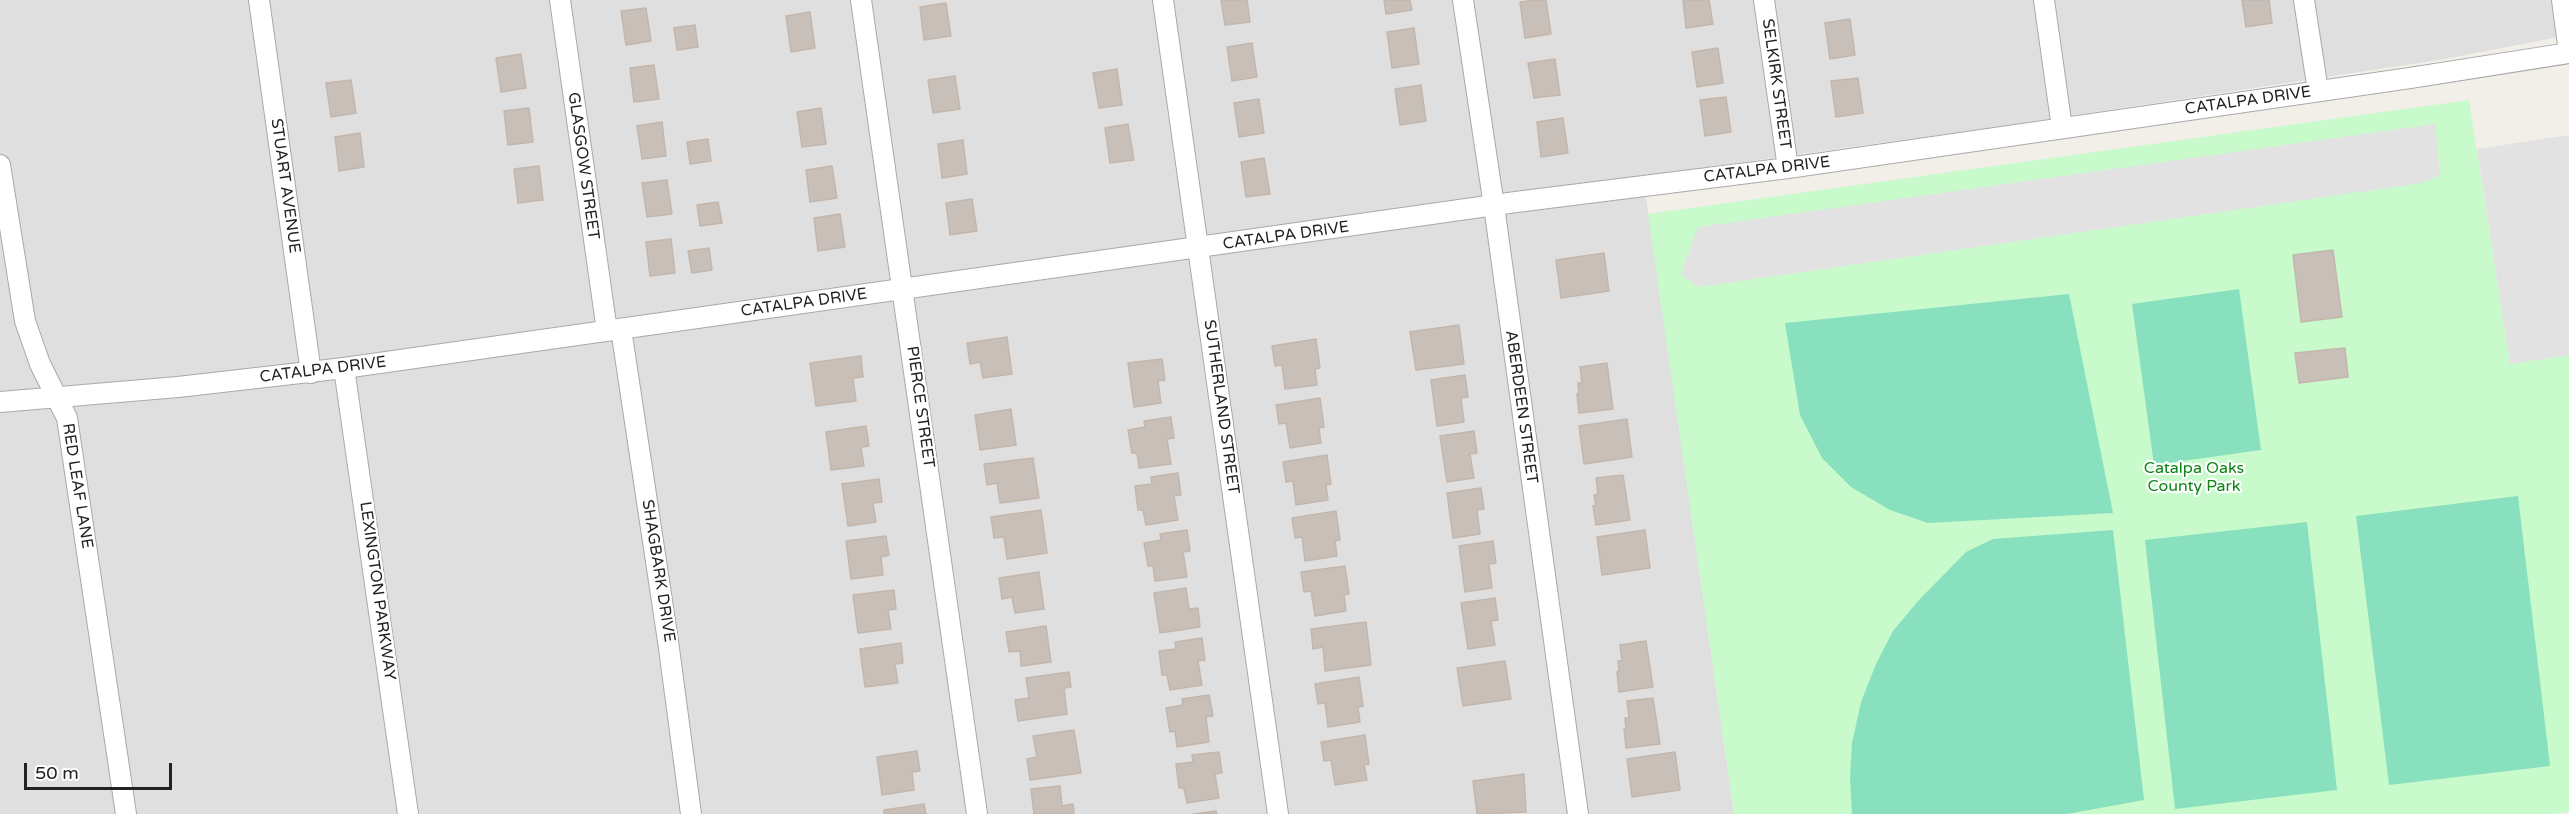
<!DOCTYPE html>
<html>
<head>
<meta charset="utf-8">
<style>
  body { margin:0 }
  #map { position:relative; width:2569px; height:814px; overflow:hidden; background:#f2efe9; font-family:"Varela Round",sans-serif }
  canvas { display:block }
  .scale { position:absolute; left:24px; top:763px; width:148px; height:27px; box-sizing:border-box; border:3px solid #222; border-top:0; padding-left:8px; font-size:18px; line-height:21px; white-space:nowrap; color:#222; -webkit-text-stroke:4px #fff; paint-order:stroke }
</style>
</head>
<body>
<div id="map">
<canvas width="2569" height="814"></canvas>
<div class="scale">50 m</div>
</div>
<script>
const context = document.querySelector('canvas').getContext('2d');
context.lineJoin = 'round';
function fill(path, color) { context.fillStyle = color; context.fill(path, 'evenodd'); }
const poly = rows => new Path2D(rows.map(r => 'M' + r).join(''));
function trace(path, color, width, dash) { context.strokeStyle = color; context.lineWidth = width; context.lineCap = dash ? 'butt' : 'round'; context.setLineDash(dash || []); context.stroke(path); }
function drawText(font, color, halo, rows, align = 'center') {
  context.font = font + ' "Varela Round",sans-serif'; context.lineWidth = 4.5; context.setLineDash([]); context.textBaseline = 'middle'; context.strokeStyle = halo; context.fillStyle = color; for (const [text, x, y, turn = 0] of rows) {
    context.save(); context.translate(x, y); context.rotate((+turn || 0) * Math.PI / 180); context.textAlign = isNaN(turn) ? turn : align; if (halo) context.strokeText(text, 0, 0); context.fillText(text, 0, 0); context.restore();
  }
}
fill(poly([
  [0,0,2569,0,2569,35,2445,59,1996,127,1643,176,1734,814,0,814]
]), '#e0dfdf');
fill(poly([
  [2469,100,2510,363,2569,355,2569,812,2552,814,1734,814,1648,214]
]), '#c8facc');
fill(poly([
  [2239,289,2261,450,2154,465,2132,304],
  [2069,294,2113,513,1928,523,1890,510,1851,487,1822,458,1800,415,1785,323],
  [2518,496,2550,766,2389,785,2356,516],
  [2307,522,2337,790,2175,809,2145,540],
  [2113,530,2144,800,2067,814,1852,814,1850,778,1852,743,1861,702,1876,664,1893,631,1918,601,1966,552,1993,539]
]), '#88e0be');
fill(poly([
  [2435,124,2440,175,2422,183,1698,287,1681,274,1698,227],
  [2569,135,2569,355,2510,364,2477,149]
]), '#e2e2e2');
const building = poly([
  [1221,0,1247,0,1250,22,1225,25,1221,0],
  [1384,0,1410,0,1412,10,1386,14,1384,0],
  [1535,0,1546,0,1551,34,1525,38,1520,2,1535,0],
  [1683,0,1709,0,1713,24,1686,28,1683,0],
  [2242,0,2269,0,2272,23,2246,27,2242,0],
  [946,3,951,36,924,40,920,7,946,3],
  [646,8,651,41,626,45,621,11,646,8],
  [810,12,815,48,791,52,786,16,810,12],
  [1850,19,1855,55,1830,59,1825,23,1850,19],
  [695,25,698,47,677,50,674,28,695,25],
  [1414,28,1419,64,1392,68,1387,32,1414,28],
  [1252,43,1257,77,1232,81,1227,47,1252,43],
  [1718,48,1723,83,1697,87,1692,52,1718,48],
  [521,54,526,88,501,92,496,58,521,54],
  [1555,59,1560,95,1534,98,1528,63,1555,59],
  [654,65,659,99,634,102,630,68,654,65],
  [1117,69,1122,105,1099,108,1093,73,1117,69],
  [955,76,960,109,933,113,928,80,955,76],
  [1858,78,1863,113,1836,117,1831,81,1858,78],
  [351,80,356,113,331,117,326,83,351,80],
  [1421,85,1426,121,1400,125,1395,89,1421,85],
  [1726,97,1731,132,1705,136,1700,100,1726,97],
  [1259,99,1264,133,1239,137,1234,103,1259,99],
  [529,108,533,142,508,145,504,111,529,108],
  [821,108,826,144,802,147,797,112,821,108],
  [1563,118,1568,153,1541,157,1537,122,1563,118],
  [662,122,666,156,642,159,637,126,662,122],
  [1128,124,1134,160,1110,163,1105,128,1128,124],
  [360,133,364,167,339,171,335,137,360,133],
  [708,139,711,161,690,164,687,142,708,139],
  [963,140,967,174,942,178,938,144,963,140],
  [1264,158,1270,194,1246,197,1241,162,1264,158],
  [539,166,543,200,518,203,514,169,539,166],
  [832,166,837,198,810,202,806,170,832,166],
  [667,180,672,214,647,217,642,183,667,180],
  [972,199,977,231,950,235,946,203,972,199],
  [718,202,722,223,700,226,697,205,718,202],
  [840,214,845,247,818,251,814,218,840,214],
  [671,239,675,273,650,276,646,242,671,239],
  [709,248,712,270,692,273,688,251,709,248],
  [2333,250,2342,317,2301,322,2293,255,2333,250],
  [1604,253,1609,291,1561,298,1556,260,1604,253],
  [1459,325,1464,364,1416,370,1410,332,1459,325],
  [1007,337,1012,374,983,378,980,362,970,364,967,343,1007,337],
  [1316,339,1320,368,1315,369,1317,385,1285,389,1282,365,1275,366,1272,346,1316,339],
  [2345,348,2348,377,2299,383,2295,353,2345,348],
  [861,356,863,377,853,378,856,401,816,406,810,363,861,356],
  [1162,359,1165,380,1158,381,1161,403,1134,407,1128,363,1162,359],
  [1607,363,1613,409,1579,413,1577,394,1579,393,1578,383,1582,383,1580,367,1607,363],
  [1465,375,1468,397,1461,398,1464,422,1437,426,1431,380,1465,375],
  [1320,398,1324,427,1319,428,1321,443,1290,448,1286,423,1279,424,1276,405,1320,398],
  [1011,409,1016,445,980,450,975,415,1011,409],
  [1171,417,1174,438,1167,439,1171,464,1139,468,1137,453,1132,453,1128,430,1145,427,1144,421,1171,417],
  [1627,419,1632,457,1584,464,1579,426,1627,419],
  [866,426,869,446,861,447,864,466,831,470,826,432,866,426],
  [1474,431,1477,453,1470,454,1474,478,1447,482,1440,436,1474,431],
  [1327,455,1331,484,1326,485,1328,500,1296,505,1293,481,1286,482,1283,462,1327,455],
  [1033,458,1039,498,1000,503,997,483,987,485,984,464,1033,458],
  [1178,473,1181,495,1174,496,1178,520,1146,525,1143,510,1138,510,1135,486,1152,484,1151,477,1178,473],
  [1623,475,1630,520,1596,525,1593,506,1596,505,1594,495,1598,494,1596,478,1623,475],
  [879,479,882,502,873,503,876,522,848,526,842,484,879,479],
  [1481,488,1484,509,1477,510,1480,534,1453,538,1447,493,1481,488],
  [1041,510,1047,553,1007,559,1004,537,994,538,991,517,1041,510],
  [1336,511,1340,540,1335,541,1337,556,1305,561,1302,537,1295,538,1292,518,1336,511],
  [1187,530,1190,551,1183,552,1187,577,1155,581,1153,566,1148,566,1144,543,1161,540,1160,534,1187,530],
  [1645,530,1650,568,1602,575,1597,537,1645,530],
  [886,536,889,555,881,557,883,575,851,579,846,541,886,536],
  [1493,541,1496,563,1489,564,1492,588,1465,592,1459,546,1493,541],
  [1345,566,1349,594,1344,595,1346,611,1315,616,1311,591,1304,592,1301,572,1345,566],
  [1039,572,1044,609,1015,613,1012,597,1002,599,999,578,1039,572],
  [1186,588,1189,609,1198,608,1200,627,1160,633,1154,593,1186,588],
  [894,590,896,609,888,610,891,629,858,633,853,595,894,590],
  [1495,598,1498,620,1491,621,1495,645,1468,649,1461,603,1495,598],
  [1366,622,1371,665,1325,671,1323,647,1313,649,1311,629,1366,622],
  [1046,626,1051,662,1021,666,1020,651,1009,652,1006,632,1046,626],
  [1202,638,1205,660,1198,661,1202,685,1170,690,1167,675,1162,675,1159,651,1176,649,1175,642,1202,638],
  [1646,641,1653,687,1619,692,1617,672,1619,671,1618,661,1622,661,1620,645,1646,641],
  [901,643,903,663,895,664,898,683,865,687,860,649,901,643],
  [1505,661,1511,699,1463,706,1457,668,1505,661],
  [1069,672,1071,687,1064,688,1067,714,1018,721,1015,700,1029,698,1026,678,1069,672],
  [1359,677,1363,706,1358,707,1360,722,1328,727,1325,703,1318,704,1315,684,1359,677],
  [1209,695,1213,716,1206,717,1209,742,1177,747,1175,731,1170,732,1166,708,1183,705,1182,699,1209,695],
  [1653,698,1660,744,1626,748,1624,729,1626,729,1625,718,1629,718,1627,701,1653,698],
  [1074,730,1081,773,1030,780,1027,759,1037,757,1033,736,1074,730],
  [1365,735,1369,764,1364,765,1367,780,1335,785,1331,760,1324,761,1321,742,1365,735],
  [917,751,920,771,912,772,914,790,882,795,877,757,917,751],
  [1219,752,1222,773,1215,774,1219,798,1187,803,1184,788,1179,788,1176,764,1193,762,1192,755,1219,752],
  [1675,752,1680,790,1632,797,1627,759,1675,752],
  [1524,774,1526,812,1477,814,1473,781,1524,774],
  [1060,786,1062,806,1073,804,1074,814,1034,814,1031,789,1060,786],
  [924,804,926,814,884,814,884,810,924,804],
  [1216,811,1217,814,1193,814,1216,811]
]);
fill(building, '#c7bfb8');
trace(building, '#c4b6ab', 1.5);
const minor = poly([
  [259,0,311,373],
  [560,0,607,331],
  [861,0,977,814],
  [1163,0,1278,814],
  [1463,0,1494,206,1578,814],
  [1764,0,1788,168],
  [2044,0,2062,128],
  [2304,0,2318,91],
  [2562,0,2569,53],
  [0,165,25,321,40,364,67,418,126,814],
  [621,329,668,641,691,814],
  [344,368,408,814],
  [0,402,178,387,344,368,1516,202,1788,168,2410,78,2569,53]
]);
trace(minor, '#a9a9a9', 22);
trace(minor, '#fff', 20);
drawText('16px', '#222', '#fff', [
  ["SELKIRK STREET",1776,84,82],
  ["CATALPA DRIVE",2248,101,-8],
  ["GLASGOW STREET",583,166,82],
  ["CATALPA DRIVE",1767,170,-7],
  ["STUART AVENUE",285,186,82],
  ["CATALPA DRIVE",1286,236,-8],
  ["CATALPA DRIVE",804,303,-8],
  ["CATALPA DRIVE",323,370,-7],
  ["PIERCE STREET",920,407,82],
  ["SUTHERLAND STREET",1221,407,82],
  ["ABERDEEN STREET",1521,407,82],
  ["RED LEAF LANE",77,486,81],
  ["SHAGBARK DRIVE",658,571,81],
  ["LEXINGTON PARKWAY",377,591,82]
]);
drawText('16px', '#0c8416', '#fff', [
  ["Catalpa Oaks",2194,469],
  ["County Park",2194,487]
]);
</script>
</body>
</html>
